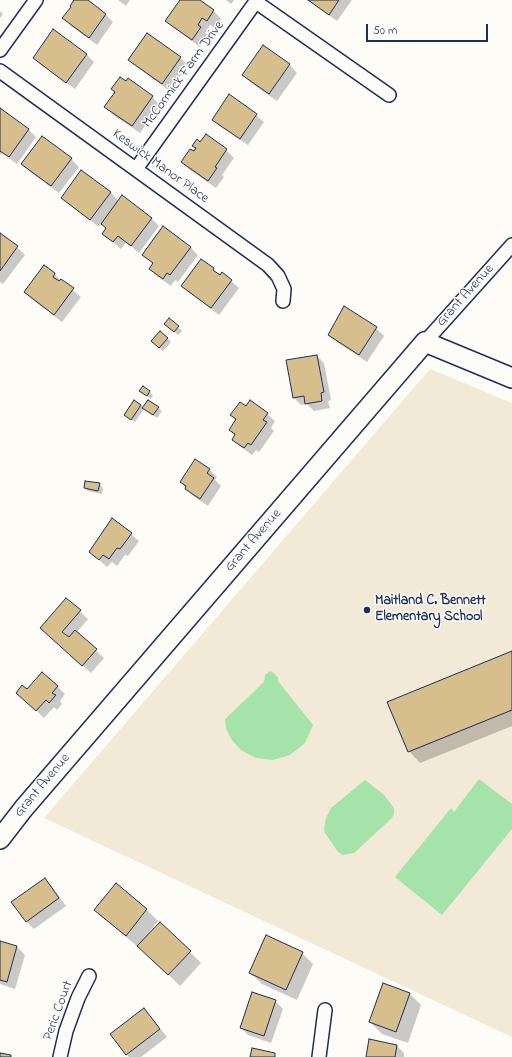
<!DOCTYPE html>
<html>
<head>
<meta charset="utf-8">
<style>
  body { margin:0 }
  #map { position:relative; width:512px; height:1057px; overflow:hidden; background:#fdfcf7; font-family:"Indie Flower",sans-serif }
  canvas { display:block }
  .scale { position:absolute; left:366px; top:24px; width:122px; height:18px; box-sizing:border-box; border:2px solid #1b2f5e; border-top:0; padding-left:5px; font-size:12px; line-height:14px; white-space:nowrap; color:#1b2f5e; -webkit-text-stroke:3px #fdfcf7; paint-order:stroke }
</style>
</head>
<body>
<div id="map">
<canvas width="512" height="1057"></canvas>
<div class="scale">50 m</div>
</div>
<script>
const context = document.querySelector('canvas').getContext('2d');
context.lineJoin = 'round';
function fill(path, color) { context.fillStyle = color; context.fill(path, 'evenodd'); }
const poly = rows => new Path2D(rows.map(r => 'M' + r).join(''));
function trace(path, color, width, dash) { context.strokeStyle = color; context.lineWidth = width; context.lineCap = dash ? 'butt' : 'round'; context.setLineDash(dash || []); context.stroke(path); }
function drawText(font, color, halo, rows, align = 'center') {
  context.font = font + ' "Indie Flower",sans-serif'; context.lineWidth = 3; context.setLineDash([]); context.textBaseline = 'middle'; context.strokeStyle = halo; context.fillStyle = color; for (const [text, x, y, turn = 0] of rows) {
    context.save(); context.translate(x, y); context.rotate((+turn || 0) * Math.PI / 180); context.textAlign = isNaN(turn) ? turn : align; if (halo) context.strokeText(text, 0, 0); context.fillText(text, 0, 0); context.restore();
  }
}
fill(poly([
  [430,369,512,403,512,1037,44,818]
]), '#f2e9d7');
fill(poly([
  [270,671,274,673,278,678,278,681,313,725,305,743,290,755,273,760,256,758,241,750,231,739,226,728,225,719,264,682,265,675],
  [479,779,512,804,512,829,442,915,395,877,451,808,454,812],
  [365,780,384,795,394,808,394,813,392,818,354,853,343,855,338,852,325,833,324,829,326,818,331,808]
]), '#a6e3aa');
fill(poly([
  [76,0,86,0,106,15,113,22,97,45,71,26,64,18],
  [118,0,130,0,126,6],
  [181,0,198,0,214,11,221,19,215,28,210,25,205,33,208,35,200,47,174,28,166,21],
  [226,0,234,0,231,4],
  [307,0,352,0,337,21],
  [0,11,3,14,0,18],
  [53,30,87,55,94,62,75,89,42,66,34,58],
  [264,47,290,65,297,73,277,101,251,83,244,75],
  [180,58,188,65,170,91,137,67,129,60],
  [128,80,152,97,160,105,140,133,113,115,106,107],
  [0,109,29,130,36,137,17,164,2,153,0,156],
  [256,115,264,122,248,145,221,127,214,120],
  [200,143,226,150,234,158,222,175,224,177,216,188,190,170,182,162,196,149,194,146],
  [71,159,79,167,59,193,30,172,23,164],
  [81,171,111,193,119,201,151,218,159,226,139,253,126,242,121,249,103,234,107,228,102,223,99,227,70,205,62,198],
  [0,234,17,247,25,255,3,284,0,282],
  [190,247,198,255,178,282,175,280,171,286,158,277,150,269,154,264,144,255],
  [202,260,220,276,231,281,239,288,219,315,190,293,183,286],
  [44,266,81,297,62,322,33,300,25,292],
  [345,307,376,328,384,336,367,362,337,342,329,334],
  [169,327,178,327,182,331,178,335],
  [167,338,171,342,163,351,156,345],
  [317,356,324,363,331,400,328,401,330,408,314,411,307,404,301,405,294,398],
  [143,387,153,395,151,399,140,391],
  [141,405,143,408,158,408,162,411,157,418,144,409,135,422,129,418],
  [246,407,267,414,275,421,271,428,274,431,259,452,256,450,252,455,241,447,233,440,236,436,230,430,237,420,232,415],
  [209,469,217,477,215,480,221,486,208,506,193,496,181,482],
  [99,484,103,488,102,494,88,491,85,488],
  [131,534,139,541,128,556,125,555,117,566,112,562,107,567,90,552],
  [66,599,88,619,76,633,104,658,91,673,49,635],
  [512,653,512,726,420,763,409,751],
  [58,687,65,694,60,701,62,704,57,710,54,707,44,718,25,700,27,691],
  [45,879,52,887,66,906,34,929,26,921],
  [116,885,147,910,158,921,149,932,190,952,201,963,180,986,150,957,107,921,95,910],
  [0,942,17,947,25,955,15,989,0,984],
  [302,953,313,964,297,1000,262,984,250,973],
  [384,985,410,994,421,1005,408,1043,382,1034,370,1022],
  [275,1001,283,1009,271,1043,248,1035,241,1028],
  [144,1009,167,1037,141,1057,129,1057,111,1034],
  [397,1046,404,1053,404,1057,367,1057]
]), '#0003');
const building = poly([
  [74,0,88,0,106,14,89,38,62,18,71,7,70,6,74,0],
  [180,0,200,0,214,10,207,21,202,18,198,25,201,27,192,40,165,21,180,0],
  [308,0,339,0,329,15,308,0],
  [53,29,87,54,66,83,33,58,53,29],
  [147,33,181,57,162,84,128,60,147,33],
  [263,45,290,64,269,94,242,75,263,45],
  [120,77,126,81,128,78,153,96,132,126,104,107,115,92,111,89,120,77],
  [229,94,257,114,240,139,212,120,229,94],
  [0,108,29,129,9,157,0,151,0,108],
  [206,134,227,149,215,167,217,168,208,181,181,162,190,149,194,151,196,148,192,146,197,139,200,142,206,134],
  [42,136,72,158,51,186,21,164,42,136],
  [81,170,111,192,90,220,61,198,81,170],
  [122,195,152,218,131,246,118,236,113,242,102,234,106,228,101,224,122,195],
  [163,226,191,247,170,275,167,273,163,279,149,269,153,263,142,255,163,226],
  [0,233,18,246,0,271,0,233],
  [201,259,214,268,213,270,220,275,222,272,232,280,211,308,181,286,201,259],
  [44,265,55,273,53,277,59,281,61,279,74,288,54,315,24,292,44,265],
  [344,306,377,327,359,355,328,335,344,306],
  [169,318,179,326,174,332,164,324,169,318],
  [160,331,168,338,159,348,151,341,160,331],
  [317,355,324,392,321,393,322,401,305,404,304,396,293,398,286,360,317,355],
  [143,386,150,391,147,396,139,391,143,386],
  [134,400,141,405,131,420,124,415,134,400],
  [148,400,159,407,153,415,142,408,148,400],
  [250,400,268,413,263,420,267,422,251,445,248,443,244,448,232,440,235,434,229,430,236,419,230,415,240,402,246,406,250,400],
  [195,459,210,469,207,473,214,478,200,499,185,489,186,486,180,482,195,459],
  [85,481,100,483,98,491,84,488,85,481],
  [112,518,132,533,120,549,117,548,109,559,103,555,99,560,89,552,112,518],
  [66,598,81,610,62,632,69,637,75,630,97,649,82,666,40,628,66,598],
  [512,651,512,710,408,752,387,702,512,651],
  [42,672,58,686,52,693,56,695,49,703,46,700,36,711,16,693,22,685,27,689,42,672],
  [45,878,59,898,26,922,11,902,45,878],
  [116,883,147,909,126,936,94,910,116,883],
  [160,922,191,951,168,975,137,946,160,922],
  [266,935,303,952,286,990,249,973,266,935],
  [0,941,17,946,7,982,0,980,0,941],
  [383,983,410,993,396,1032,369,1022,383,983],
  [252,992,276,1000,264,1036,240,1028,252,992],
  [144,1008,160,1029,126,1055,110,1034,144,1008],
  [369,1039,397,1045,395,1057,366,1057,369,1039],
  [252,1048,275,1053,275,1057,250,1057,252,1048],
  [0,1053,11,1055,11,1057,0,1057,0,1053]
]);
fill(building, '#d7be8d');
trace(building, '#1b2f5e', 1);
const street = poly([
  [256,2,389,95],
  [0,50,36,0],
  [0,71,268,265,278,276,284,289,283,301],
  [136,169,257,0],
  [425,342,512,245],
  [60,1057,66,1031,78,998,89,976],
  [319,1057,325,1010]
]);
const secondary = poly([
  [0,839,24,808,425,342,512,378]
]);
trace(street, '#1b2f5e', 16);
trace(secondary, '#1b2f5e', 22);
trace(street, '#fdfcf7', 13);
trace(secondary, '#fdfcf7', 19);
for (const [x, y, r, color] of [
  [367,610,4,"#1b2f5e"]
]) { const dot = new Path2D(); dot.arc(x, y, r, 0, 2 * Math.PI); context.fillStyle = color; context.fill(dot); trace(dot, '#fdfcf7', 1.5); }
drawText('14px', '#1b2f5e', '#fdfcf7', [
  ["McCormick Farm Drive",184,75,-54],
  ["Keswick Manor Place",160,167,36],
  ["Grant Avenue",466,296,-48],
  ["Grant Avenue",254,541,-49],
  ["Grant Avenue",43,786,-50],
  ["Peric Court",59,1011,-70]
]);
drawText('bold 14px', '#1b2f5e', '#fdfcf7', [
  ["Maitland C. Bennett",375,602],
  ["Elementary School",375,618]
], 'left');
</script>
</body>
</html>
